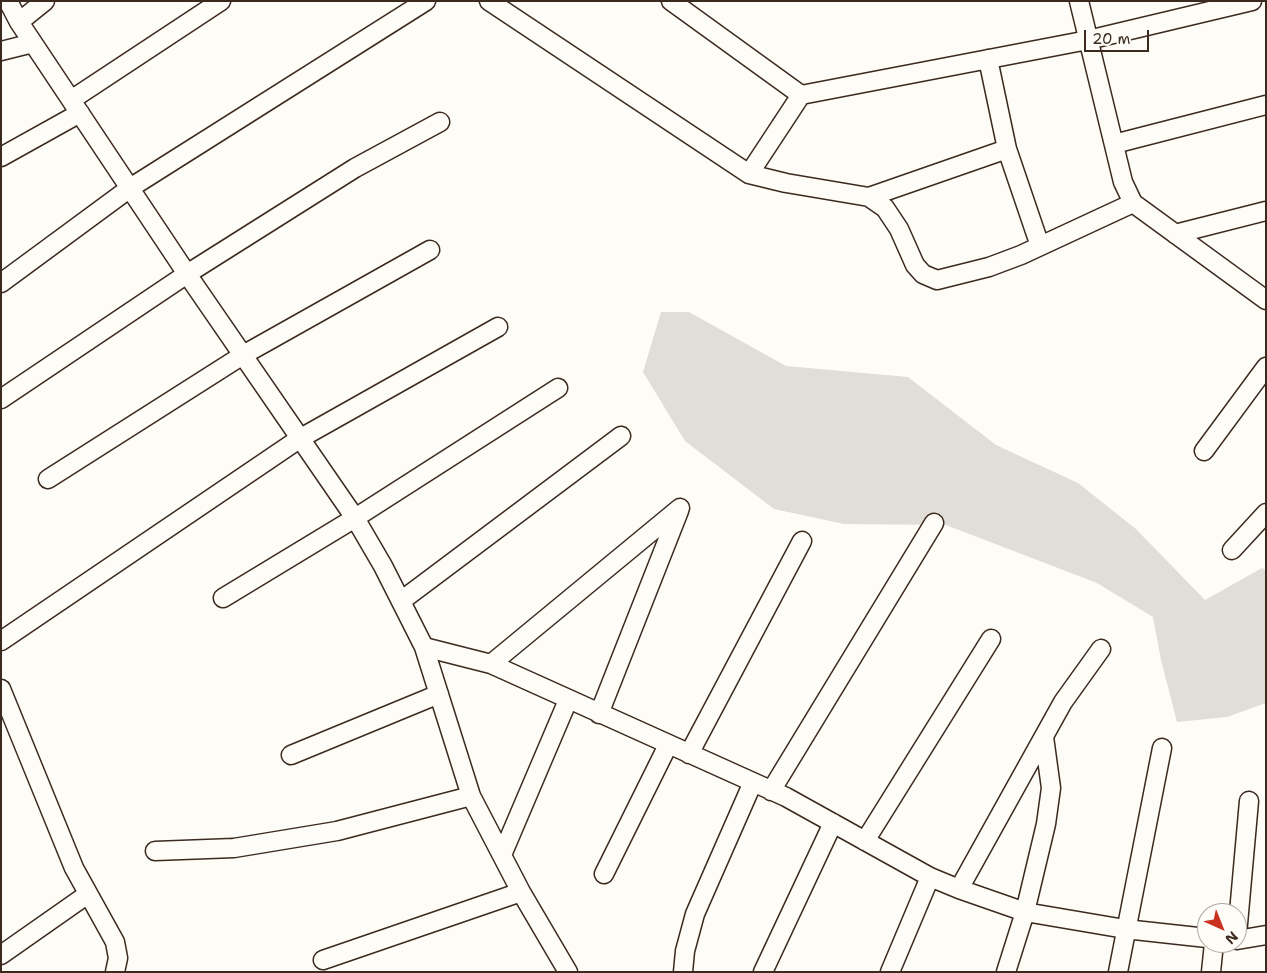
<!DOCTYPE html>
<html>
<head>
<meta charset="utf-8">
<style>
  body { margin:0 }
  #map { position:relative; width:1267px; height:973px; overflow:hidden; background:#fdfcf7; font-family:"Shantell Sans",sans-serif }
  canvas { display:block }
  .frame { position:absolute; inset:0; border:2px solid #3b2a1e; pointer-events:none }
  .north { position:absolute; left:1197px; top:903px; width:50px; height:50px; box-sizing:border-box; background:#fdfcf7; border:1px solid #afa8a0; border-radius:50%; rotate:136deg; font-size:14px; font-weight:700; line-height:20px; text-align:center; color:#3b2a1e }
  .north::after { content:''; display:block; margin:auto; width:18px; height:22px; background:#c8321e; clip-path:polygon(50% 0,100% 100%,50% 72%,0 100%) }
  .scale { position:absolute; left:1084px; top:30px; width:65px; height:22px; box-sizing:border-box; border:2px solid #3b2a1e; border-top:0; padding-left:6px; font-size:15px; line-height:18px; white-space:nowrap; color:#3b2a1e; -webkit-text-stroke:4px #fdfcf7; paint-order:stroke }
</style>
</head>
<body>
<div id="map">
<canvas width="1267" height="973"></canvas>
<div class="frame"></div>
<div class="north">N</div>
<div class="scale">20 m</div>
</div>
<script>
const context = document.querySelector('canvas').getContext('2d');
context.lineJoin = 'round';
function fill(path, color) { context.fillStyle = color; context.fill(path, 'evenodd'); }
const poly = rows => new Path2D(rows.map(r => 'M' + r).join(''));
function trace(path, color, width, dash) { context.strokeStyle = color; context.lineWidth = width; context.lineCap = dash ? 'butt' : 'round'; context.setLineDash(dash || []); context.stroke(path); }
fill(poly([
  [661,312,689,312,786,366,908,377,996,445,1078,483,1136,529,1205,600,1262,568,1266,570,1266,703,1227,717,1177,722,1161,660,1153,617,1097,583,946,525,844,524,774,509,685,441,643,372]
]), '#e1ded7');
const street = poly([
  [8,1,19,22,187,274,355,518,383,566,424,647,471,796,521,892,568,972],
  [489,1,749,174,786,183,869,197,885,208,899,229,915,265,923,274,937,280,989,267,1021,255,1133,203],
  [671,1,801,95,1088,40,1252,1],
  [1079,1,1123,182,1133,203,1266,300],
  [19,22,45,1],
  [1,51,33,43],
  [71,100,221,1],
  [1114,144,1266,105],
  [1007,149,1040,246],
  [1,157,80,113],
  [749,174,801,95],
  [869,197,1007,149,988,59],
  [1175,234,1266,211],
  [1,283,130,188,426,1],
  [1,399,187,274,355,168,440,122],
  [1204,451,1266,367],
  [48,479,243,355,430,250],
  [1232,550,1266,513],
  [223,598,355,518,558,388],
  [401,601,621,436],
  [1,641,299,439,498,327],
  [424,647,491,664,786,797,930,877,959,889,1025,912,1125,929,1207,938],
  [491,664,680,508],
  [1,689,74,868,115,942,118,958,115,972],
  [599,714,679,511],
  [689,754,802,541],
  [291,755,439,694],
  [771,791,934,523],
  [865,841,991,639],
  [155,851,234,848,337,831,471,796],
  [502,855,568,700],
  [604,874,668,745],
  [959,889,1063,702,1101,649],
  [1237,935,1249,801],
  [1237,940,1266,935],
  [1,955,88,894],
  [323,960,521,892],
  [683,972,685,951,695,914,753,782],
  [763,972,833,823],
  [890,972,930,877],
  [1006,972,1025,912,1046,824,1051,788,1044,737],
  [1118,972,1162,748],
  [1211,972,1214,943]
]);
trace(street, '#3b2a1e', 21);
trace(street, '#fdfcf7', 18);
</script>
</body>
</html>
